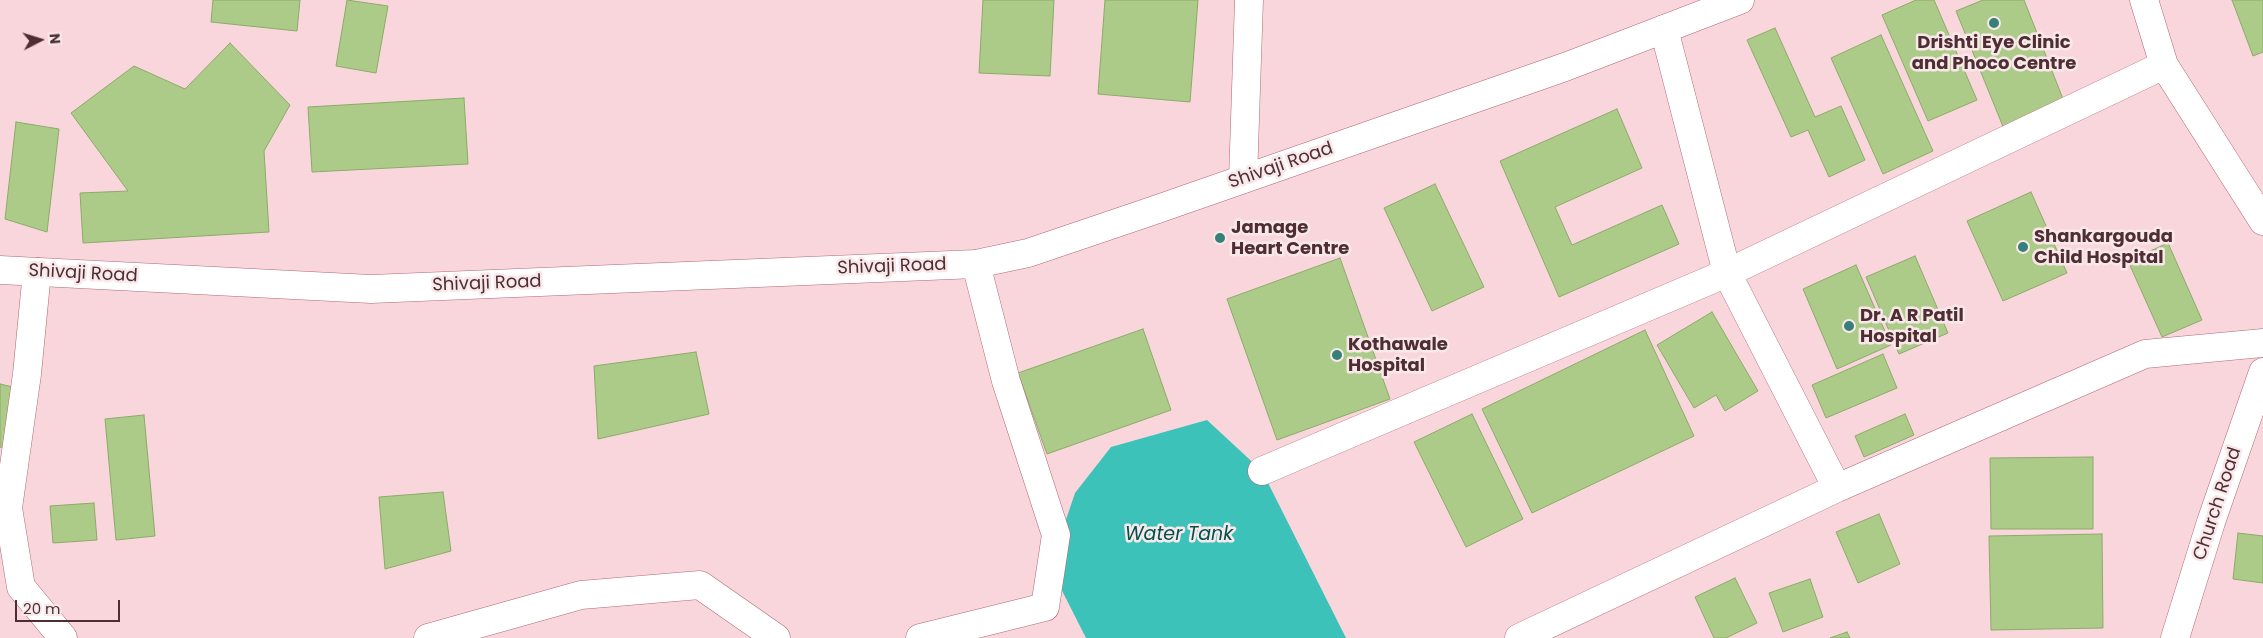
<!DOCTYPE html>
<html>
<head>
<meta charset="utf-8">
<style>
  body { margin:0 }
  #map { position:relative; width:2263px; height:638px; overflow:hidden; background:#f8d6db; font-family:Poppins,sans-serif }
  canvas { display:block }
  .north { position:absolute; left:15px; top:15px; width:50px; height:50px; -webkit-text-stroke:4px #f9e8ea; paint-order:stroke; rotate:85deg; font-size:14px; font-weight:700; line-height:20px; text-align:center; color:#4e2e33 }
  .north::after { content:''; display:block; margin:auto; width:18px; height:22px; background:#4e2e33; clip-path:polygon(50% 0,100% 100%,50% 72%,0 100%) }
  .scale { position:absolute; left:15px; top:600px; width:105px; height:22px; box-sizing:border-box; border:2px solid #4e2e33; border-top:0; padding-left:6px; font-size:15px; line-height:18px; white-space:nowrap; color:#4e2e33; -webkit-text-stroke:4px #f9e8ea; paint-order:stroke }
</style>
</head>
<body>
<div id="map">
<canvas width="2263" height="638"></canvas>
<div class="north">N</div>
<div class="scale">20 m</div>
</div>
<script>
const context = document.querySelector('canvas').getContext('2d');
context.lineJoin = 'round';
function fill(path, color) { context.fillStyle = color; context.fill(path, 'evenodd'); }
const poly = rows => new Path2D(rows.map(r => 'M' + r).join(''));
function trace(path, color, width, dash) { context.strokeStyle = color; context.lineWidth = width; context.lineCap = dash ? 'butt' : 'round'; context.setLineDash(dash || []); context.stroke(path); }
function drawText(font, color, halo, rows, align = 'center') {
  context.font = font + ' Poppins,sans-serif'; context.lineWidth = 5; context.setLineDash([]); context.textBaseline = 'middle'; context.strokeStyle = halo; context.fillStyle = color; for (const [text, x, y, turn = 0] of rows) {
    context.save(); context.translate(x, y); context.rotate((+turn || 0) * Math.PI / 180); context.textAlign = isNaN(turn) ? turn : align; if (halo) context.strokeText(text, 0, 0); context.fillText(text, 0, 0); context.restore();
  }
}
fill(poly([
  [1207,420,1262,471,1346,638,1086,638,1050,567,1075,493,1111,447]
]), '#3cc2b9');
const building = poly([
  [213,0,300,0,297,31,211,22,213,0],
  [347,0,388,6,376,73,336,66,347,0],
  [983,0,1054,0,1050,76,979,73,983,0],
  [1105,0,1198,0,1190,102,1098,94,1105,0],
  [1916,0,1934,0,1977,100,1928,121,1882,15,1916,0],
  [1983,0,2024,0,2065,104,2004,129,1956,11,1983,0],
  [2232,0,2263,0,2263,52,2253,56,2232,0],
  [1775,28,1815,117,1841,106,1865,160,1829,177,1808,130,1791,137,1747,40,1775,28],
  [1881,35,1933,151,1883,174,1831,58,1881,35],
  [230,43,290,105,264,151,269,232,83,243,80,193,128,191,71,113,134,66,185,89,230,43],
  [464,98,468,164,312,172,308,107,464,98],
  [1617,109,1642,168,1555,207,1572,245,1662,205,1679,244,1559,297,1500,161,1617,109],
  [16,122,59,129,47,232,5,219,16,122],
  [1435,184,1484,287,1432,311,1384,208,1435,184],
  [2031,192,2067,273,2003,301,1967,221,2031,192],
  [2168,243,2202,320,2162,337,2128,261,2168,243],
  [1915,256,1948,333,1899,354,1866,277,1915,256],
  [1340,258,1390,399,1277,440,1227,299,1340,258],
  [1856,265,1891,345,1837,369,1803,289,1856,265],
  [1712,312,1758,391,1725,411,1716,395,1694,408,1657,345,1712,312],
  [1143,329,1171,410,1047,454,1018,373,1143,329],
  [1645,330,1694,436,1532,513,1482,409,1645,330],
  [696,352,709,414,598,439,594,366,696,352],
  [1883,354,1897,388,1826,418,1812,385,1883,354],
  [0,384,17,388,4,448,0,447,0,384],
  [1472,414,1523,519,1466,547,1414,442,1472,414],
  [1905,414,1914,435,1864,457,1855,436,1905,414],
  [144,415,155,536,116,540,105,419,144,415],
  [2093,457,2093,529,1991,529,1990,458,2093,457],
  [443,492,451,551,385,569,379,497,443,492],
  [94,503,97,540,53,543,50,506,94,503],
  [1879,514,1900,564,1858,583,1836,532,1879,514],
  [2238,533,2263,536,2263,583,2233,579,2238,533],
  [2102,534,2103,628,1991,630,1989,536,2102,534],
  [1735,578,1757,623,1726,638,1714,638,1695,597,1735,578],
  [1810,579,1823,617,1783,632,1769,593,1810,579],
  [1847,632,1850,638,1830,638,1847,632]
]);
fill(building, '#accb88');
trace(building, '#8daa69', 1);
const street = poly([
  [2144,0,2164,65,2263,221],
  [1664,29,1727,273,1837,488],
  [1243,179,1249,0],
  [1262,471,1727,273,2164,65],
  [0,507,8,508,21,587,63,638],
  [8,508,27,374,37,272],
  [428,638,581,595,700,585,776,638],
  [920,638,1045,607,1056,535,1006,381,976,264],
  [1519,638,1837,488,2145,354,2263,343]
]);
const secondary = poly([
  [2175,638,2211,522,2263,372]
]);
const primary = poly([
  [0,270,371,289,976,264,1028,253,1152,211,1565,67,1740,0]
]);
trace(street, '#b26876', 29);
trace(secondary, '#b26876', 29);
trace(primary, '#b26876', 29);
trace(street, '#fff', 28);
trace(secondary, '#fff', 28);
trace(primary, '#fff', 28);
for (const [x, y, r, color] of [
  [1994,23,6,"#377f79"],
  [1220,238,6,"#377f79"],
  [2023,247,6,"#377f79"],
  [1849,326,6,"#377f79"],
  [1337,355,6,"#377f79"]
]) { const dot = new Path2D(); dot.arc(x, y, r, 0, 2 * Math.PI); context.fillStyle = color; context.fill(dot); trace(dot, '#f9e8ea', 2); }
drawText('bold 18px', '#4e2e33', '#f9e8ea', [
  ["Drishti Eye Clinic",1994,43,"center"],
  ["and Phoco Centre",1994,64,"center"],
  ["Jamage",1231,228],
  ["Heart Centre",1231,249],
  ["Shankargouda",2034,237],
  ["Child Hospital",2034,258],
  ["Dr. A R Patil",1860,316],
  ["Hospital",1860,337],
  ["Kothawale",1348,345],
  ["Hospital",1348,366]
], 'left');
drawText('18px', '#4e2e33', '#f9e8ea', [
  ["Shivaji Road",1281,166,-19],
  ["Shivaji Road",892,267,-2],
  ["Shivaji Road",83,274,3],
  ["Shivaji Road",487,284,-2],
  ["Church Road",2218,504,-72]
]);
drawText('italic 19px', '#00524d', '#f9e8ea', [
  ["Water Tank",1179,535]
]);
</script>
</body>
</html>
